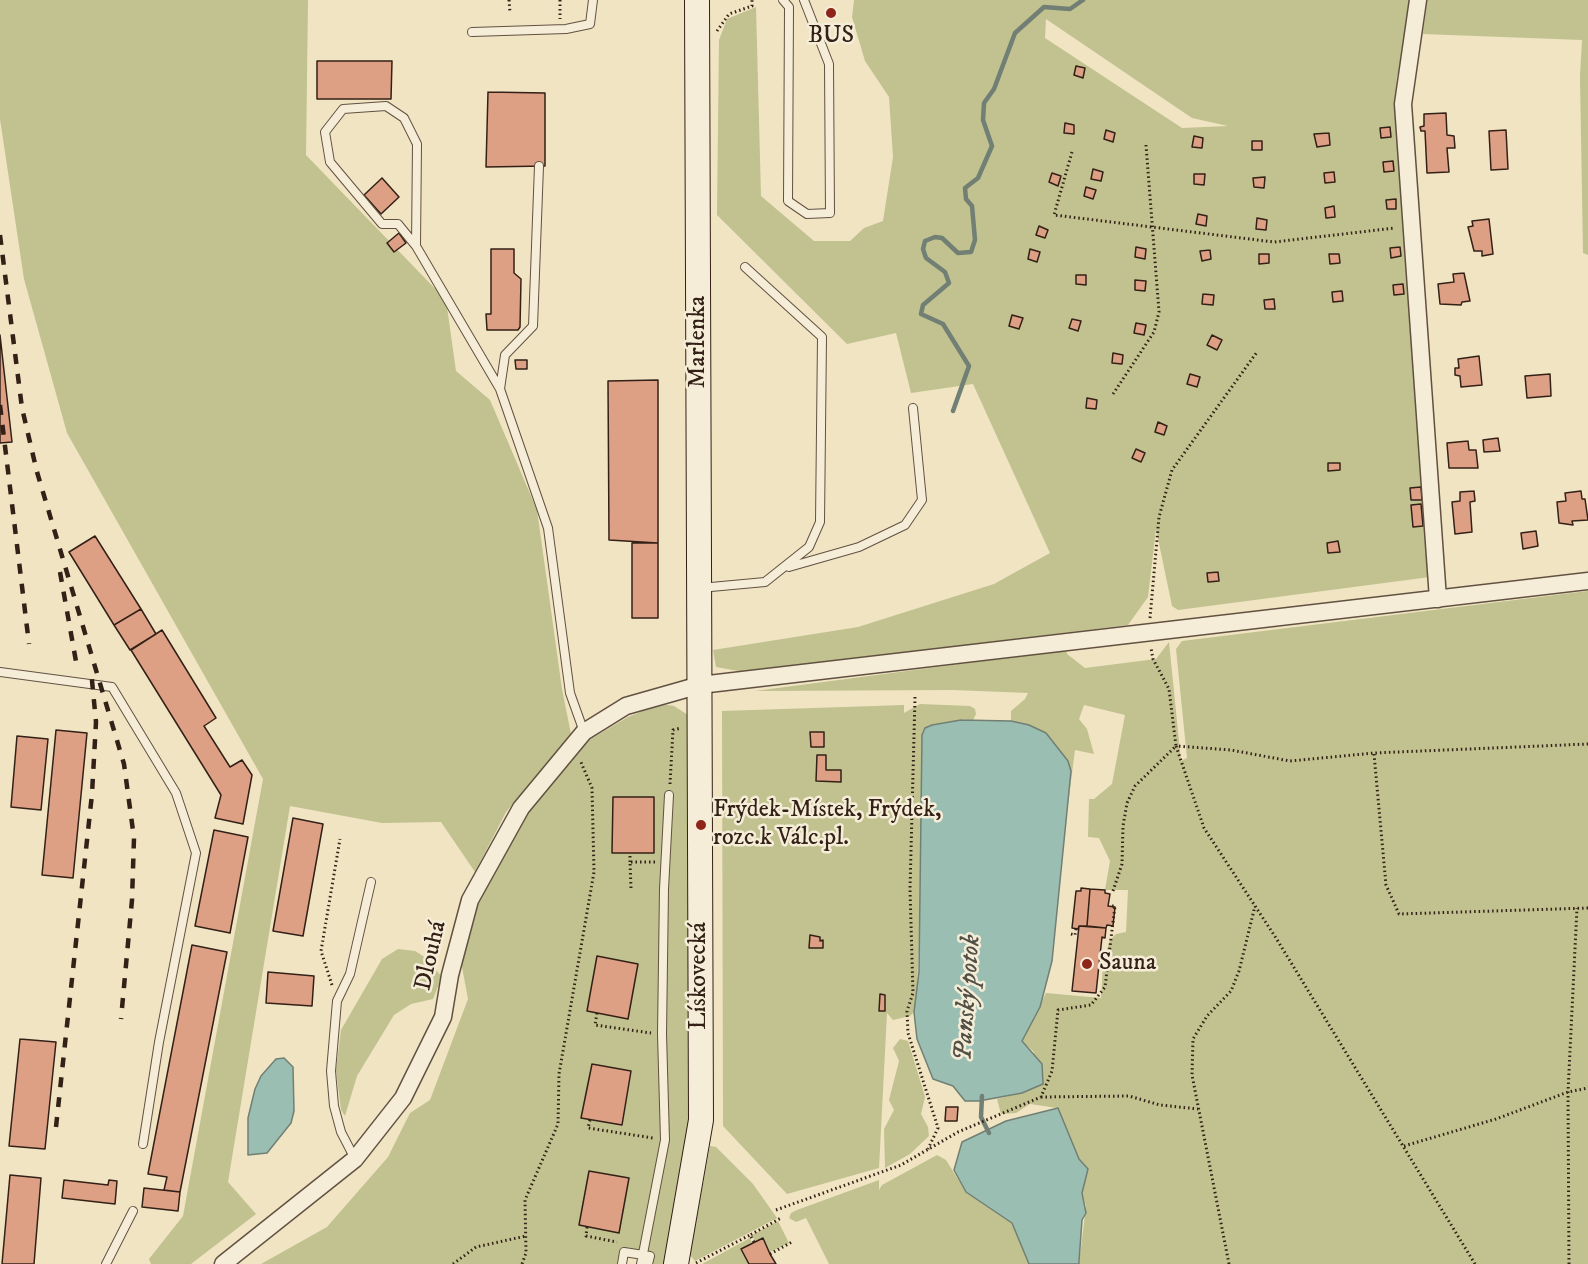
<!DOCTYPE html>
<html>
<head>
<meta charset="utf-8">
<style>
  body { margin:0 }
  canvas { display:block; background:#f0e4c3 }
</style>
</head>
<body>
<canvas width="1588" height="1264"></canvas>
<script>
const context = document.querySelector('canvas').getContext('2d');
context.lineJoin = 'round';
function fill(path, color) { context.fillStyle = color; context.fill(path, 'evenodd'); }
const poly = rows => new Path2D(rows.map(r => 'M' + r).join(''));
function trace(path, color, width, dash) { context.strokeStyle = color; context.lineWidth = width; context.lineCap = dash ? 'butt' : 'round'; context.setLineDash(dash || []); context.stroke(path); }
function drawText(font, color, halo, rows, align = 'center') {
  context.font = font + ' "IM FELL DW Pica",serif'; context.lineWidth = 5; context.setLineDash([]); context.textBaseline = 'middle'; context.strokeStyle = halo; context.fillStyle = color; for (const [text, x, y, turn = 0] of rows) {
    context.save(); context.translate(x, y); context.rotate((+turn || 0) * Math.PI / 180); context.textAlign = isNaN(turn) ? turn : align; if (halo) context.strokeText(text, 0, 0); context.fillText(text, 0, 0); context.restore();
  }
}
fill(poly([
  [0,0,308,0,306,155,446,300,456,371,490,400,537,510,562,689,571,734,506,812,475,872,441,822,382,823,290,806,228,1182,256,1214,191,1264,151,1264,149,1259,183,1216,263,779,67,433,24,279,0,119],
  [854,0,1411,0,1403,66,1397,76,1395,108,1430,577,1178,610,1172,606,1156,529,1148,597,1128,625,744,672,716,667,713,650,858,627,994,584,1050,553,973,384,911,393,896,333,847,344,717,215,719,40,727,19,756,7,761,196,814,241,850,241,864,228,883,221,893,157,889,97,865,61,852,17],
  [1046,19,1192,118,1228,126,1182,128,1045,38],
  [1427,0,1588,0,1588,255,1583,253,1580,76,1582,40,1423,34],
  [1588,591,1588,1264,1079,1264,1086,1206,1082,1193,1088,1169,1079,1159,1057,1108,1030,1104,1016,1113,1001,1114,997,1099,1022,1093,1034,1052,1022,1041,1046,993,1101,998,1103,963,1110,940,1116,934,1126,932,1128,890,1105,890,1110,861,1099,838,1088,837,1089,799,1094,799,1112,784,1125,715,1084,705,1079,719,1087,729,1094,754,1075,750,1067,812,1071,771,1029,725,1011,721,1011,711,1025,699,1028,693,953,690,755,691,1066,650,1067,654,1085,668,1156,659,1169,642,1181,761,1187,758,1176,649,1182,641],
  [660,704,674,706,688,715,692,1089,689,1131,666,1264,648,1264,650,1256,625,1252,622,1264,261,1264,327,1227,388,1157,410,1113,430,1100,468,999,459,951,491,867,528,808,589,740,628,717],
  [920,704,970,706,975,709,976,714,973,720,961,720,922,735,923,822,917,994,914,1012,910,1016,893,1020,887,1013,879,1168,787,1194,723,1126,722,711,904,705,904,713],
  [398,949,415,951,426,958,442,977,433,999,411,1004,394,1015,357,1076,345,1116,341,1110,336,1070,341,1030,382,959],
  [900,1039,908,1041,923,1090,925,1097,921,1114,928,1127,929,1136,910,1154,885,1168,884,1129,894,1110,889,1100,899,1061,893,1048],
  [710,1146,716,1147,753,1184,777,1218,695,1261,690,1255],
  [937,1155,946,1160,966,1192,1012,1223,1029,1264,829,1264,806,1218,796,1222,789,1218,791,1213,797,1210,879,1180,879,1190,882,1185],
  [778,1221,789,1243,770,1252,763,1238,755,1242,752,1235],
  [750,1238,752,1243,741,1249,749,1264,702,1264]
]), '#c1c28f');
const water = poly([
  [961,720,1011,721,1029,725,1046,733,1068,761,1071,771,1052,961,1040,1007,1022,1041,1042,1064,1043,1084,1022,1093,979,1101,965,1101,953,1086,933,1079,917,1039,914,1012,919,972,922,735,925,728,932,725,961,720],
  [284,1058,293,1067,294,1111,291,1123,267,1153,248,1155,248,1118,255,1089,261,1076,276,1059,284,1058],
  [1058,1108,1079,1159,1088,1169,1082,1193,1086,1213,1082,1220,1079,1261,1079,1264,1029,1264,1012,1223,966,1192,954,1170,962,1142,1006,1121,1058,1108]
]);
fill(water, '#9abfb2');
trace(water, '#717f74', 1.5);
trace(poly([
  [953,411,969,366,943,324,921,314,923,305,949,283,945,272,926,258,923,249,925,241,935,237,942,238,958,253,971,252,975,240,972,206,966,199,965,188,978,178,992,146,983,120,984,103,994,89,1015,33,1044,7,1070,9,1083,0],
  [982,1096,981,1117,989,1133]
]), '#717f74', 4.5);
const building = poly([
  [317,61,392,61,391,99,317,99,317,61],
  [1076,66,1085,68,1083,78,1074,75,1076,66],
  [488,92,545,93,545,166,486,167,488,92],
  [1446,113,1447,135,1454,136,1455,148,1447,148,1449,172,1427,173,1425,131,1421,131,1420,127,1424,126,1424,114,1446,113],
  [1065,123,1074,125,1074,134,1064,133,1065,123],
  [1390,127,1391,137,1381,138,1380,128,1390,127],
  [1106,130,1115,133,1113,142,1104,139,1106,130],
  [1506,130,1508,169,1491,170,1489,131,1506,130],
  [1329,133,1330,145,1317,147,1314,134,1329,133],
  [1194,136,1203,138,1202,148,1192,147,1194,136],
  [1252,141,1262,141,1262,150,1252,150,1252,141],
  [1393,161,1394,171,1384,172,1383,162,1393,161],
  [1093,169,1103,172,1101,181,1091,179,1093,169],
  [1334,172,1335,182,1325,183,1324,173,1334,172],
  [1052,173,1061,176,1058,186,1049,182,1052,173],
  [1194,174,1205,174,1204,185,1194,184,1194,174],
  [1265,177,1264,188,1254,187,1253,178,1265,177],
  [382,178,399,197,381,214,364,195,382,178],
  [1086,187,1096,190,1093,199,1084,196,1086,187],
  [1396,199,1396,209,1387,209,1386,200,1396,199],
  [1334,206,1335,217,1326,218,1325,208,1334,206],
  [1198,214,1207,216,1206,226,1196,224,1198,214],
  [1257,218,1267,220,1266,230,1256,229,1257,218],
  [1489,219,1493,254,1482,256,1482,251,1474,251,1468,227,1473,226,1472,221,1489,219],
  [1039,226,1048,230,1045,238,1036,235,1039,226],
  [399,233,406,243,394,252,387,243,399,233],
  [1136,247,1146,249,1145,259,1135,257,1136,247],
  [1400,247,1401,256,1391,258,1390,248,1400,247],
  [491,249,514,249,514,273,521,279,520,327,518,330,487,330,486,314,491,314,491,249],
  [1030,249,1040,252,1037,262,1028,259,1030,249],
  [1210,250,1211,259,1202,261,1200,251,1210,250],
  [1259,254,1269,254,1269,263,1259,264,1259,254],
  [1329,254,1339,254,1340,263,1330,264,1329,254],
  [1464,273,1470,301,1462,302,1461,305,1440,304,1438,284,1454,282,1453,274,1464,273],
  [1076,275,1086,275,1086,285,1076,284,1076,275],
  [1135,280,1146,281,1145,291,1135,290,1135,280],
  [1403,284,1404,294,1394,295,1393,285,1403,284],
  [1342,291,1343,301,1333,302,1332,292,1342,291],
  [1203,294,1214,295,1213,305,1202,304,1203,294],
  [1274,299,1275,309,1265,309,1264,300,1274,299],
  [1012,315,1023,318,1019,329,1009,326,1012,315],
  [1072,319,1081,321,1078,331,1069,328,1072,319],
  [1136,323,1146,325,1144,335,1134,333,1136,323],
  [0,335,12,442,0,443,0,335],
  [1212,335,1222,340,1217,350,1207,345,1212,335],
  [1113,353,1123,355,1122,364,1112,363,1113,353],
  [1479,356,1482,385,1461,387,1460,376,1455,375,1455,368,1459,368,1458,359,1479,356],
  [515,360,527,360,527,369,516,369,515,360],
  [1190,374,1200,377,1197,387,1187,384,1190,374],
  [1550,374,1551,396,1527,398,1525,376,1550,374],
  [658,380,658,543,609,540,608,381,658,380],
  [1087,398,1097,400,1096,409,1086,408,1087,398],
  [1158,422,1167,426,1164,435,1155,432,1158,422],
  [1498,438,1500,451,1484,452,1483,440,1498,438],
  [1468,441,1469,450,1476,450,1478,468,1449,468,1447,443,1468,441],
  [1136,449,1145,453,1141,462,1132,458,1136,449],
  [1328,463,1340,463,1340,470,1328,471,1328,463],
  [1421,487,1422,500,1411,500,1410,488,1421,487],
  [1474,491,1475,501,1470,502,1472,532,1455,534,1452,502,1460,501,1460,492,1474,491],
  [1581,491,1582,499,1585,499,1588,520,1572,521,1573,525,1559,523,1557,502,1566,501,1565,493,1581,491],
  [1421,504,1423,526,1413,527,1411,505,1421,504],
  [1536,531,1538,546,1523,549,1521,533,1536,531],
  [95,536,141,609,114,625,69,552,95,536],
  [1338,541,1340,552,1328,553,1327,543,1338,541],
  [632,543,658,543,658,618,632,618,632,543],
  [1218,572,1219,581,1208,582,1207,573,1218,572],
  [141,609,156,634,130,650,114,625,141,609],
  [162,630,216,718,204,726,230,767,242,760,252,775,243,824,215,818,221,795,131,650,162,630],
  [56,730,87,733,73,878,42,875,56,730],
  [810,732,824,732,824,747,811,747,810,732],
  [17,736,48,739,41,810,11,807,17,736],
  [817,755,826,755,826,770,841,770,841,782,816,781,817,755],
  [613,797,654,797,654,853,612,853,613,797],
  [293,818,323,824,303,936,273,931,293,818],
  [214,830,248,837,230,933,195,926,214,830],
  [1081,888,1090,889,1087,926,1079,926,1078,929,1072,928,1076,891,1081,891,1081,888],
  [1090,889,1105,890,1105,893,1110,894,1108,906,1115,907,1113,926,1107,925,1106,928,1087,926,1090,889],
  [1079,926,1106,928,1105,938,1102,937,1096,993,1072,991,1079,926],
  [810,935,820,937,820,941,823,940,823,948,809,948,810,935],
  [192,945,227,952,180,1192,164,1190,167,1177,148,1174,192,945],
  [597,956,638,964,628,1019,587,1011,597,956],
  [268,972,314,976,312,1006,266,1003,268,972],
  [880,994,885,995,885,1011,879,1011,880,994],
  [20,1039,56,1042,45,1149,9,1146,20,1039],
  [592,1064,631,1071,622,1125,581,1118,592,1064],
  [946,1107,958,1107,957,1121,945,1121,946,1107],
  [589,1171,629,1178,619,1233,579,1225,589,1171],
  [10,1175,41,1178,34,1264,2,1264,10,1175],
  [64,1180,108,1185,109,1180,117,1181,115,1204,62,1198,64,1180],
  [144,1188,180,1192,178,1211,142,1207,144,1188],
  [763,1238,770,1254,776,1264,749,1264,741,1249,763,1238]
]);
fill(building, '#dea085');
trace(building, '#332016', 1.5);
const service = poly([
  [783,0,789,7,788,201,807,214,830,213,829,64,804,0],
  [472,32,566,29,590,24,593,0],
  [539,166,533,326,505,355,500,389,548,528,570,693,584,732],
  [416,246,398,224,382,224,330,162,325,132,343,109,386,106,404,118,417,144,416,246,500,389],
  [789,567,859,547,905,525,922,500,913,408],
  [700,588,765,582,809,547,820,522,822,337,745,267],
  [0,672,112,687,176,793,196,853,159,1042,143,1144],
  [355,1159,341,1132,334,1106,331,1071,337,1001,350,974,371,882],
  [106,1264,133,1211],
  [622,1264,624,1252,650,1256,648,1264],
  [641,1264,665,1140,662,1034,664,889,669,795]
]);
const minor = poly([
  [1418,0,1403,104,1438,599],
  [223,1264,355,1159,403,1098,443,1017,450,975,470,900,521,808,584,732,626,706,700,685,1588,581]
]);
const secondary = poly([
  [676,1264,701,1120,697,0]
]);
trace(service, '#625141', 10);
trace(minor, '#625141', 19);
trace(secondary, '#332016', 26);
trace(poly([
  [509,0,510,13],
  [560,0,560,19],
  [717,31,729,14,752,6,752,0],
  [1072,152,1054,215,1274,242,1395,228],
  [1113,394,1154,332,1159,312,1146,145],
  [1150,618,1159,517,1172,470,1257,352],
  [915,697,910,889,913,993,907,1011,908,1033,938,1128,928,1149],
  [1374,754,1386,885,1399,914,1588,908],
  [670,784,673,730,681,728],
  [630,862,630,853],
  [631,888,630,862,655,862],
  [1113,891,1122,864,1123,826,1127,803,1135,786,1176,746,1169,689,1153,659,1151,648],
  [1071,934,1075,935,1076,929],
  [332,985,321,951,340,839],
  [597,1013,595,1025,651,1033],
  [1041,1097,1129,1096,1160,1105,1198,1109],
  [590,1120,588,1128,653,1138],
  [1404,1146,1496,1119,1568,1092,1588,1088],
  [776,1210,901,1165,958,1132,1041,1097,1052,1071,1058,1010,1091,1005,1105,987,1115,906,1112,906],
  [587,1227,586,1236,617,1242],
  [754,1242,750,1235,781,1218],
  [770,1254,792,1242],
  [696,1263,750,1235],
  [453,1264,476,1247,526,1236],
  [522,1264,526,1253,525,1200,558,1124,559,1074,594,872,592,788,580,760],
  [1229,1264,1192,1075,1193,1039,1207,1016,1231,991,1239,971,1255,906],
  [1475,1264,1276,938,1204,828,1176,746,1231,750,1290,761,1374,753,1588,744],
  [1569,1264,1568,1092,1577,908]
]), '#332016', 3, [1.5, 3]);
trace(service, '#f5edd8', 8);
trace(minor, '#f5edd8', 16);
trace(secondary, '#f5edd8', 24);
trace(poly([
  [0,235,22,408,37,472,124,764,134,838,132,900,121,1019],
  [0,405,29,644],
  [60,572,77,667],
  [56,1127,92,794,96,722,91,670]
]), '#332016', 4.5, [10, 10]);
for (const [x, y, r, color] of [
  [831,13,6,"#8f2418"],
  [701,825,6,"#8f2418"],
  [1087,964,6,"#8f2418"]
]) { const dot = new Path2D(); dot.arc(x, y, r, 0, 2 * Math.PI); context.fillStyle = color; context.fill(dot); trace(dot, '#f5edd8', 2); }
drawText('24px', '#332016', '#f5edd8', [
  ["BUS",831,37,"center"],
  ["Frýdek-Místek, Frýdek,",713,811],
  ["rozc.k Válc.pl.",713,839],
  ["Sauna",1099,964]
], 'left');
drawText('24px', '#332016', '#f5edd8', [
  ["Marlenka",699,342,-90],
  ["Dlouhá",432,956,-77],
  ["Lískovecká",700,976,-90]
]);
drawText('italic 26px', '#525045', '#f5edd8', [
  ["Panský potok",969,998,-86]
]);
</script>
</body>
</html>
